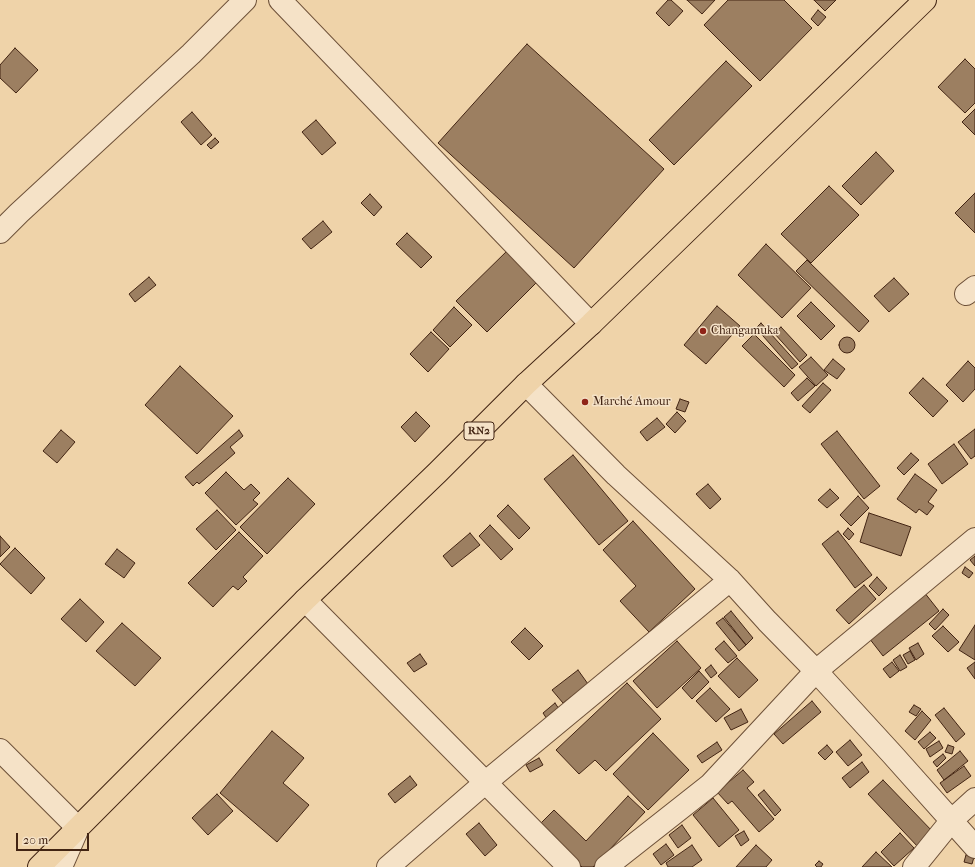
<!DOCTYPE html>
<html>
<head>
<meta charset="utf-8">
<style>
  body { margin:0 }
  #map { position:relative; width:975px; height:867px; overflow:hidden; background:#efd3a9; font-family:"IM FELL French Canon",serif }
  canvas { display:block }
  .scale { position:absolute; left:16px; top:833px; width:73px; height:18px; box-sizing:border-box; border:2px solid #422413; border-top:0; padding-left:5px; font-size:12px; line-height:14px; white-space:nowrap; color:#422413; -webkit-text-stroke:3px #f5e2c7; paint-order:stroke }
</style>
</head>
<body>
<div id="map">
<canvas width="975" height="867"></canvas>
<div class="scale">20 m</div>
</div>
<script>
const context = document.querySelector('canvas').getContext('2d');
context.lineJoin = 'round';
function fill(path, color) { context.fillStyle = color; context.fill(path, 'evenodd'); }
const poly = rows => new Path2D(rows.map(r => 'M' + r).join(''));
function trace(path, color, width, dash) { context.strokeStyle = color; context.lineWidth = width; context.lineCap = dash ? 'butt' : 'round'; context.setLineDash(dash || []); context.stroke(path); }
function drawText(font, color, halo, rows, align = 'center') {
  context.font = font + ' "IM FELL French Canon",serif'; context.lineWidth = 3; context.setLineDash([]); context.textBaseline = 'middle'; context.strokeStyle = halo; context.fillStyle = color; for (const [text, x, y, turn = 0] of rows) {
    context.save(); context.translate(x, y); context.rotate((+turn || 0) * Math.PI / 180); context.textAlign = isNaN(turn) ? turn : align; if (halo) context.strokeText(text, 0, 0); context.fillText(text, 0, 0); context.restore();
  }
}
const building = poly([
  [668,0,671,0,683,11,669,26,656,13,668,0],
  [687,0,715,0,702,14,687,0],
  [728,0,784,0,812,28,760,81,704,25,728,0],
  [814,0,836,0,825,11,814,0],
  [818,10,826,17,818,26,811,19,818,10],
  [527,44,664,169,574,268,438,143,527,44],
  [15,48,38,70,16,93,0,78,0,65,15,48],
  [965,59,975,69,975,103,965,113,938,87,965,59],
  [726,61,752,86,674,165,649,140,726,61],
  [975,109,975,135,962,122,975,109],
  [192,112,212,135,201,145,181,122,192,112],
  [316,120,336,143,322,155,302,132,316,120],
  [215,138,219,142,211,149,207,145,215,138],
  [876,152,894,171,861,205,842,186,876,152],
  [829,186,859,215,811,263,781,234,829,186],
  [975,193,975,233,955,213,975,193],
  [370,194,382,207,374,216,361,203,370,194],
  [323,221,332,232,311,249,302,239,323,221],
  [407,233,432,257,421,268,396,244,407,233],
  [766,244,811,288,782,318,738,275,766,244],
  [509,249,539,280,487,332,456,301,509,249],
  [807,260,869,321,859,332,796,271,807,260],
  [149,277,156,285,135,302,129,294,149,277],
  [894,278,909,294,889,312,874,296,894,278],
  [811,302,835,326,821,340,797,316,811,302],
  [717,306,740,326,706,364,684,345,717,306],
  [454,307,472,325,450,347,433,330,454,307],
  [761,323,798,364,792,369,756,328,761,323],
  [781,327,807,355,800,362,774,333,781,327],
  [431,332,449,349,428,372,410,354,431,332],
  [754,334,795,375,784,387,742,346,754,334],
  '839 345a8 8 0 1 1 16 0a8 8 0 1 1-16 0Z',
  [811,357,828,375,816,386,799,367,811,357],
  [833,359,845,369,837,379,824,370,833,359],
  [968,361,975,368,975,389,963,402,946,385,968,361],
  [180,366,233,416,197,454,145,405,180,366],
  [807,378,815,386,798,401,791,393,807,378],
  [923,378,948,401,933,417,909,393,923,378],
  [823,383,831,390,810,413,802,406,823,383],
  [680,399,689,402,685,412,676,409,680,399],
  [416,412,430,426,415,442,401,427,416,412],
  [677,412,686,421,675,433,666,424,677,412],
  [657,418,665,427,647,441,640,432,657,418],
  [975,429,975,456,971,459,958,442,975,429],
  [61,430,75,442,57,463,43,451,61,430],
  [239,430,243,436,230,447,235,453,199,484,197,482,193,486,185,477,239,430],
  [837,431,880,486,864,499,821,444,837,431],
  [954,444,968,464,942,484,928,464,954,444],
  [911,453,919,460,904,475,897,468,911,453],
  [573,455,628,521,599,545,544,479,573,455],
  [226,472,244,490,251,484,260,493,253,500,258,504,236,525,205,493,226,472],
  [915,474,937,490,928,502,934,506,927,515,919,509,916,513,897,499,915,474],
  [288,478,315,504,267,554,240,527,288,478],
  [708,484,721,499,710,509,696,494,708,484],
  [830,489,839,498,827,508,818,500,830,489],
  [858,496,869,508,851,526,840,515,858,496],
  [508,505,530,528,519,539,497,516,508,505],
  [217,510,236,530,216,550,196,529,217,510],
  [869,513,911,527,901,556,860,542,869,513],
  [633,521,695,589,649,632,620,601,636,586,603,550,633,521],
  [490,525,513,549,501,560,479,536,490,525],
  [848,528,854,534,849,540,843,534,848,528],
  [838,531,872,575,855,588,822,544,838,531],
  [239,532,263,556,243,577,247,581,238,590,233,586,213,607,188,583,239,532],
  [470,533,480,545,452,567,443,556,470,533],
  [0,536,10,547,0,557,0,536],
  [15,548,45,578,31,594,0,564,15,548],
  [117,549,135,563,124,578,105,564,117,549],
  [975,556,975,566,970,560,975,556],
  [965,567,973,573,969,578,962,573,965,567],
  [877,577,887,588,879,596,869,586,877,577],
  [864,585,876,599,849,624,836,610,864,585],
  [924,592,939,611,883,656,869,638,924,592],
  [80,599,104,622,86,642,61,619,80,599],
  [943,609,949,615,935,630,929,624,943,609],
  [731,611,753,638,746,645,724,617,731,611],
  [723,618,746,645,739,651,716,623,723,618],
  [122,623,161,658,135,686,96,651,122,623],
  [975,625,975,660,959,650,975,625],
  [943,626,959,642,948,652,932,636,943,626],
  [525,628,543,646,529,660,511,642,525,628],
  [677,641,701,668,657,708,633,681,677,641],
  [724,641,737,656,728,663,715,649,724,641],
  [918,643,924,654,916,660,909,648,918,643],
  [910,651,915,660,908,664,903,655,910,651],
  [420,654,427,664,414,672,407,663,420,654],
  [900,655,907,667,900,671,893,660,900,655],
  [737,658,758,680,739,698,718,676,737,658],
  [892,662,899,671,890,678,883,669,892,662],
  [975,662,975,679,967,668,975,662],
  [711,665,717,673,711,678,705,670,711,665],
  [578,670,588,684,563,703,552,690,578,670],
  [699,671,709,682,692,699,682,688,699,671],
  [627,683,661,719,606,771,595,760,579,774,556,750,627,683],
  [710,688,730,709,716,722,696,701,710,688],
  [812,701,821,712,783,744,774,734,812,701],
  [555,703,559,709,547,719,543,713,555,703],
  [914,705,921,709,916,716,909,712,914,705],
  [944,708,965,734,956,742,935,715,944,708],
  [741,709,748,722,731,730,724,718,741,709],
  [922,711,931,720,915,740,905,731,922,711],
  [272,731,304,758,283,783,309,805,277,842,220,793,272,731],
  [930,732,936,738,924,749,918,742,930,732],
  [653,733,689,770,648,810,613,774,653,733],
  [850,740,862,755,848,766,836,752,850,740],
  [939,741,943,748,930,757,926,749,939,741],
  [717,742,722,750,702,763,697,756,717,742],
  [827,745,833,752,825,760,818,753,827,745],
  [948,745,954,747,952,754,945,752,948,745],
  [960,751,968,761,944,780,937,770,960,751],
  [943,754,946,758,937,767,933,762,943,754],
  [539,758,543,765,530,772,526,765,539,758],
  [862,762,869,772,850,788,842,778,862,762],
  [964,766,971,776,947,793,940,783,964,766],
  [743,770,754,782,747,788,774,819,759,832,732,801,728,804,717,792,743,770],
  [410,776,417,785,395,803,388,794,410,776],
  [883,780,934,833,919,848,868,794,883,780],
  [764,790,781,810,775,816,758,795,764,790],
  [217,794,233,811,208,835,192,818,217,794],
  [628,796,645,812,593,867,582,867,539,825,554,810,586,841,628,796],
  [713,798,739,830,719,847,693,815,713,798],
  [479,823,497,845,485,856,466,834,479,823],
  [682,825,691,838,678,848,669,835,682,825],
  [744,831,749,840,741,846,735,836,744,831],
  [900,833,914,848,894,866,881,852,900,833],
  [666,844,674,855,661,865,653,854,666,844],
  [692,845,702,860,692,867,668,867,666,863,692,845],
  [756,845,772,860,766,867,736,867,756,845],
  [876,852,892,867,862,867,876,852],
  [966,855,974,857,972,864,964,862,966,855],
  [819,861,823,864,821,867,817,867,815,865,819,861]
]);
fill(building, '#9c7f61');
trace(building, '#422413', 1);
const minor = poly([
  [280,0,591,324],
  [0,232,19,213,191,54,245,0],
  [966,294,975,287],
  [526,384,616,475,730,580,767,621,816,671,892,754,975,847],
  [305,600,569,867],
  [0,750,78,828,61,867],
  [388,867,486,782,730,580],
  [606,867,710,785,816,671,975,539],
  [914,867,952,820,975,799]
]);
const trunk = poly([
  [39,867,305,600,438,472,526,384,591,324,925,0]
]);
trace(minor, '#6d5038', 24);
trace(trunk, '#422413', 24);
trace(minor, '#f5e2c7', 22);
trace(trunk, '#efd3a9', 22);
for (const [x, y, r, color] of [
  [703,331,4,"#8f2418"],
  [585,402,4,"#8f2418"]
]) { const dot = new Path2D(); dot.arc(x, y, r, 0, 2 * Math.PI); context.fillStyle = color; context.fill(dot); trace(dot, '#f5e2c7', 1.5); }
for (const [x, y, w] of [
  [479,431,30]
]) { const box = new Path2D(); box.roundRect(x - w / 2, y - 9, w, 18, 3); context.fillStyle = '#f5e2c7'; context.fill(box); trace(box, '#422413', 1); }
drawText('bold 11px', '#422413', null, [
  ["RN2",479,431]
]);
drawText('12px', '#422413', '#f5e2c7', [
  ["Changamuka",711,331],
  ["Marché Amour",593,402]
], 'left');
</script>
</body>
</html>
